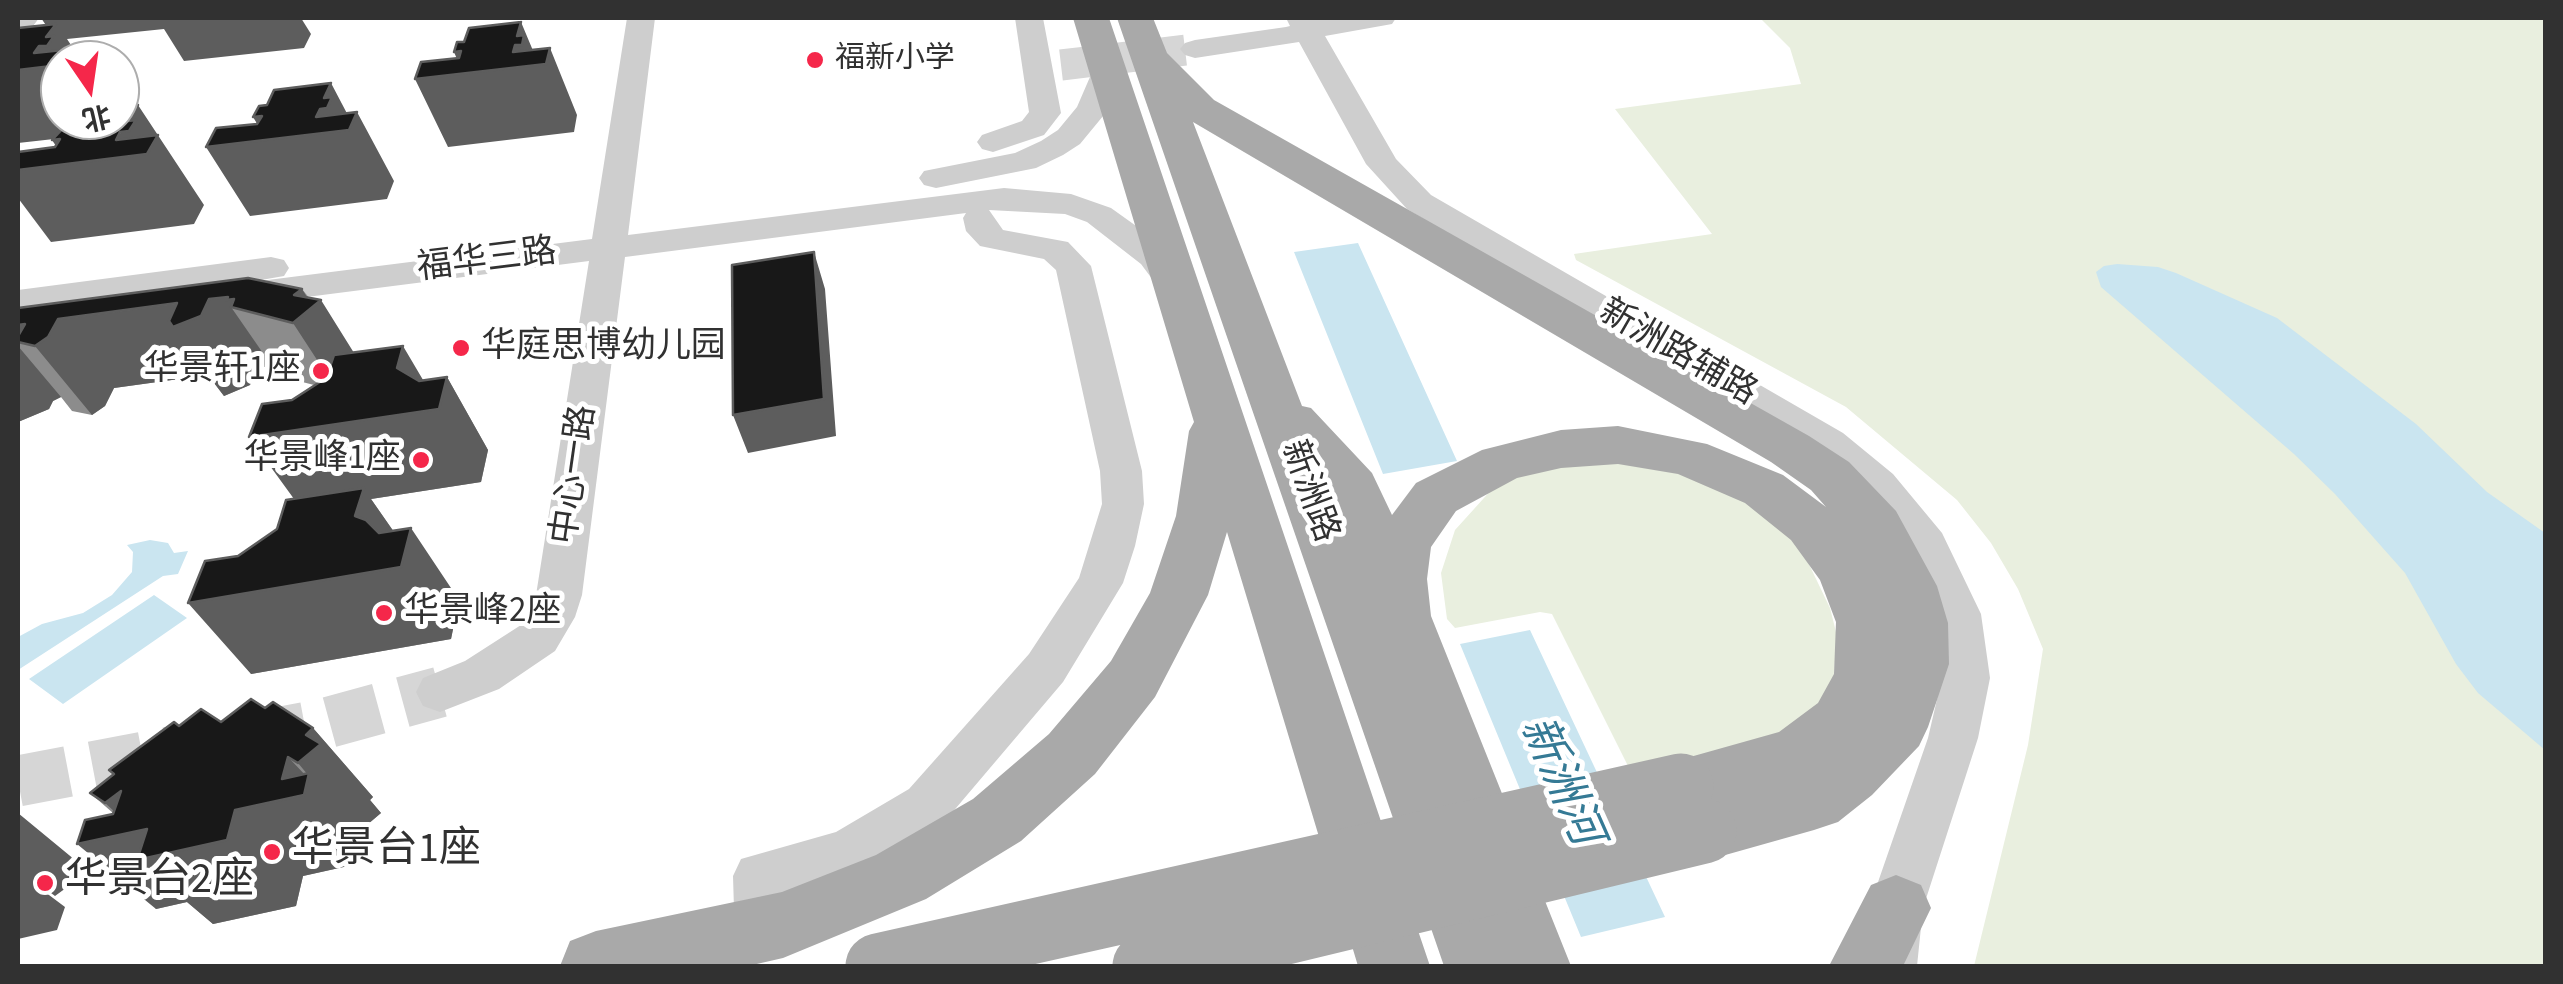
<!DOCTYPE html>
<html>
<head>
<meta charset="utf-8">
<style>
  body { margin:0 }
  #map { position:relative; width:2563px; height:984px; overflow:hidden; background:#fff; font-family:"Source Sans 3","Noto Sans SC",sans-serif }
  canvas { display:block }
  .frame { position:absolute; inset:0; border:20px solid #313131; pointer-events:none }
  .north { position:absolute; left:40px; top:40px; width:100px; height:100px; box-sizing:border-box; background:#fff; border:2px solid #adadad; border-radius:50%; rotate:167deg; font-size:28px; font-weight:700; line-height:40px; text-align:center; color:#313131 }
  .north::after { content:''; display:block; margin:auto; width:35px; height:45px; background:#f5274a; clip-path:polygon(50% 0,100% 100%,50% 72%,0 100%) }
</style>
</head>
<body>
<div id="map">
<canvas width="2563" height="984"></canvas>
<div class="frame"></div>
<div class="north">北</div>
</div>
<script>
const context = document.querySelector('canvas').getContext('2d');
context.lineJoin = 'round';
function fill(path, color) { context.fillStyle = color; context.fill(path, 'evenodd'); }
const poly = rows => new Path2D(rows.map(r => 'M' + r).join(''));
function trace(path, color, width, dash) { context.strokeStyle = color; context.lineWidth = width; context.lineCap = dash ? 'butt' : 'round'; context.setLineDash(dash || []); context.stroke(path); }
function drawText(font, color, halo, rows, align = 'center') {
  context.font = font + ' "Source Sans 3","Noto Sans SC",sans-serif'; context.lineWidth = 10; context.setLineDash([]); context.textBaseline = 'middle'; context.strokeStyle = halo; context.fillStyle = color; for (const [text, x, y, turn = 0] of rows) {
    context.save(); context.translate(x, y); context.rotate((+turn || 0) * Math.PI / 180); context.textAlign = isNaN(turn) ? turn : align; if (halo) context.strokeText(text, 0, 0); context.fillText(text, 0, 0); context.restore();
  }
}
fill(poly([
  [1760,18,2545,18,2545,966,1974,966,2028,745,2043,649,2018,589,1991,543,1957,500,1846,407,1576,260,1574,254,1712,234,1615,109,1801,84,1790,48],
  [1668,463,1771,515,1805,556,1830,608,1837,636,1833,687,1824,706,1748,751,1628,766,1552,614,1540,612,1455,628,1447,619,1441,573,1455,530,1493,488,1546,464]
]), '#e9efdf');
fill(poly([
  [1358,243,1457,461,1383,474,1294,252],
  [2117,264,2158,267,2176,273,2277,318,2416,424,2487,492,2545,533,2545,750,2478,693,2456,664,2405,573,2335,494,2294,454,2101,287,2096,272,2104,266],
  [150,540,168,543,174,553,188,551,178,574,163,576,18,670,18,637,42,624,83,613,112,595,132,572,133,552,127,545],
  [154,595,187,618,63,704,29,679],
  [1530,630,1665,917,1581,937,1460,644]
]), '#cae5f0');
trace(poly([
  [1061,65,1195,49]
]), '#d6d6d6', 31, [31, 16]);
trace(poly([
  [255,737,319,725,440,692],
  [18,781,176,751]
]), '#d6d6d6', 51, [51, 25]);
fill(poly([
  [18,18,39,18,28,33,18,36,18,18],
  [627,18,655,18,628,235,1004,188,1071,194,1111,208,1167,248,1195,287,1190,295,1177,298,1164,295,1141,264,1087,222,1065,214,989,210,1003,230,1068,242,1091,266,1142,471,1144,504,1135,546,1123,583,1063,682,945,821,874,866,814,889,788,895,788,909,780,927,761,934,742,927,734,909,733,876,741,859,836,832,909,789,1029,654,1079,578,1102,504,1100,471,1056,270,1044,259,980,246,966,231,963,218,966,213,625,257,582,595,575,617,555,651,499,689,440,712,423,706,416,692,423,678,465,661,521,625,536,595,589,261,236,306,223,303,218,295,223,287,235,284,18,313,18,290,271,257,284,260,289,268,284,276,244,283,592,239,627,18],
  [1015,18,1043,18,1061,113,1044,135,993,152,982,149,977,142,982,135,1022,121,1029,112,1015,18],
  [1286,18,1396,18,1392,24,1325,36,1396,159,1431,195,1843,433,1893,474,1942,533,1981,614,1990,678,1978,738,1923,908,1917,966,1861,966,1869,908,1928,738,1942,678,1935,614,1907,553,1863,496,1813,453,1407,209,1366,164,1299,42,1195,58,1185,55,1180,49,1185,43,1195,40,1286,27,1290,26,1286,18],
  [1108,61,1119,64,1123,70,1108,110,1080,144,1063,155,1036,168,936,188,924,185,919,178,924,171,1015,153,1041,141,1058,130,1077,107,1093,70,1097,64,1108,61]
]), '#cecece');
fill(poly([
  [1073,18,1109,18,1430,966,1358,966,1227,532,1208,595,1155,697,1095,774,1021,841,926,899,783,958,748,966,560,966,570,941,596,931,782,892,876,855,973,799,1049,734,1111,661,1150,593,1176,516,1189,431,1194,422,1073,18],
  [1117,18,1153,18,1167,53,1214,100,1809,436,1849,462,1896,511,1937,586,1948,623,1949,664,1928,727,1919,746,1872,795,1838,822,1814,830,1704,861,1680,852,1670,831,1678,814,1658,806,1648,786,1658,766,1779,732,1818,703,1834,674,1836,622,1820,580,1791,540,1745,503,1678,474,1618,464,1561,468,1517,478,1456,511,1431,547,1427,579,1431,616,1571,966,1444,966,1117,18],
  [1193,122,1771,462,1811,490,1826,507,1783,475,1707,444,1618,426,1561,430,1482,450,1416,483,1392,515,1372,473,1311,408,1302,406,1193,122],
  [1896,875,1921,885,1931,908,1903,966,1829,966,1871,885,1896,875]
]), '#a9a9a9');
trace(poly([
  [878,966,1681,786],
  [1145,966,1704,831]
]), '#a9a9a9', 65);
fill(poly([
  [302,289,353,353,424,381,447,377,488,450,481,482,371,499,393,531,459,600,451,639,251,674,238,556,277,529,295,499,292,400,314,385,279,376,271,366,257,368,250,385,224,396,208,375,114,388,105,406,92,415,72,411,61,397,53,401,49,409,18,422,18,308],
  [265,708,313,728,373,797,370,800,381,813,361,830,370,841,366,862,303,876,296,906,213,924,187,902,156,909,113,813,90,793,179,726,221,722]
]), '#8c8c8c');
fill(poly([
  [41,18,301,18,311,34,304,48,184,61,164,29,67,39,81,60,60,60,60,120,116,120,108,133,18,143,18,70,34,53,50,31],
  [521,22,539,65,550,48,577,115,574,132,448,147,415,79,463,73,454,52,513,52],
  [331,83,352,123,357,112,394,181,387,199,250,216,206,147,267,140,253,117,316,117],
  [138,105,204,205,194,224,51,242,18,198,18,170,68,164,52,140,116,140],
  [814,252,825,289,836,436,748,453,733,415],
  [302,289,313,307,321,300,364,369,338,392,293,323,294,295],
  [228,297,234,299,231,307,274,369,271,366,257,368,250,385,224,396,208,375,114,388,105,406,92,415,35,346,18,342,18,325],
  [18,346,61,397,53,401,49,409,18,422],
  [403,346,439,407,447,377,488,450,481,482,371,499,406,549,411,528,459,600,451,639,251,674,188,603,302,510,249,437,397,368],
  [313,728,373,797,370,800,381,813,361,830,370,841,366,862,303,876,296,906,213,924,187,902,156,909,77,844,136,831,105,803,121,791,235,810,282,779,288,757,308,778,308,775,298,763,306,735],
  [18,813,75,860,68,866,81,877,55,896,47,890,45,892,65,907,57,930,18,939]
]), '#5d5d5d');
const building = poly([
  [521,22,517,36,524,35,522,45,515,45,513,52,550,48,546,64,415,79,421,62,459,58,461,51,454,52,457,42,464,42,469,28,521,22],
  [56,24,46,37,54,36,47,46,39,46,34,53,73,49,65,60,60,60,60,65,18,70,18,28,56,24],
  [331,83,324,98,332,97,327,108,320,109,316,117,357,112,349,130,206,147,216,128,257,124,262,116,253,117,259,106,267,105,274,90,331,83],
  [138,105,128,121,136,120,129,131,120,132,116,140,158,135,147,154,18,170,18,152,55,147,60,139,52,140,71,120,120,120,120,107,138,105],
  [814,252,824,399,733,415,732,265,814,252],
  [248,278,302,289,294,295,321,300,293,323,231,307,234,299,226,300,228,297,209,299,201,316,173,327,169,321,177,303,58,319,48,337,35,346,18,342,18,336,25,324,18,325,18,308,248,278],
  [403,346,397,368,419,381,447,377,439,409,249,437,262,404,292,400,326,378,334,355,403,346],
  [364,488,355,516,366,520,379,533,411,528,401,567,188,603,205,561,238,556,277,529,286,500,364,488],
  [251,699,265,708,273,702,313,728,306,735,321,744,298,763,288,757,282,779,309,773,304,795,235,810,227,840,137,860,147,829,77,844,85,820,113,814,121,791,105,803,90,793,114,774,109,770,174,722,179,726,201,709,221,722,251,699]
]);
fill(building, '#181818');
trace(building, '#5d5d5d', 2.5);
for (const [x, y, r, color] of [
  [815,60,10,"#f5274a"],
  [461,348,10,"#f5274a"],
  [321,371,10,"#f5274a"],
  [421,460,10,"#f5274a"],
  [384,613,10,"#f5274a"],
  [272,852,10,"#f5274a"],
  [45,883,10,"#f5274a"]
]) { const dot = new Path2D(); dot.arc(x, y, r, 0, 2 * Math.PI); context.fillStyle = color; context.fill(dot); trace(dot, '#fff', 4); }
drawText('30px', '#313131', '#fff', [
  ["福新小学",835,60]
], 'left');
drawText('35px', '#313131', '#fff', [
  ["福华三路",487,262,-7],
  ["新洲路辅路",1677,354,30],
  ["中心一路",576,475,-82],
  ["新洲路",1308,492,70]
]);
drawText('35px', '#313131', '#fff', [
  ["华庭思博幼儿园",481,348],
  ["华景轩1座",301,371,"right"],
  ["华景峰1座",401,460,"right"],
  ["华景峰2座",404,613]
], 'left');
drawText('42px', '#313131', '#fff', [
  ["华景台1座",292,852],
  ["华景台2座",65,883]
], 'left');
drawText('italic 45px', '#357a95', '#fff', [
  ["新洲河",1558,782,66]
]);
</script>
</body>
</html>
